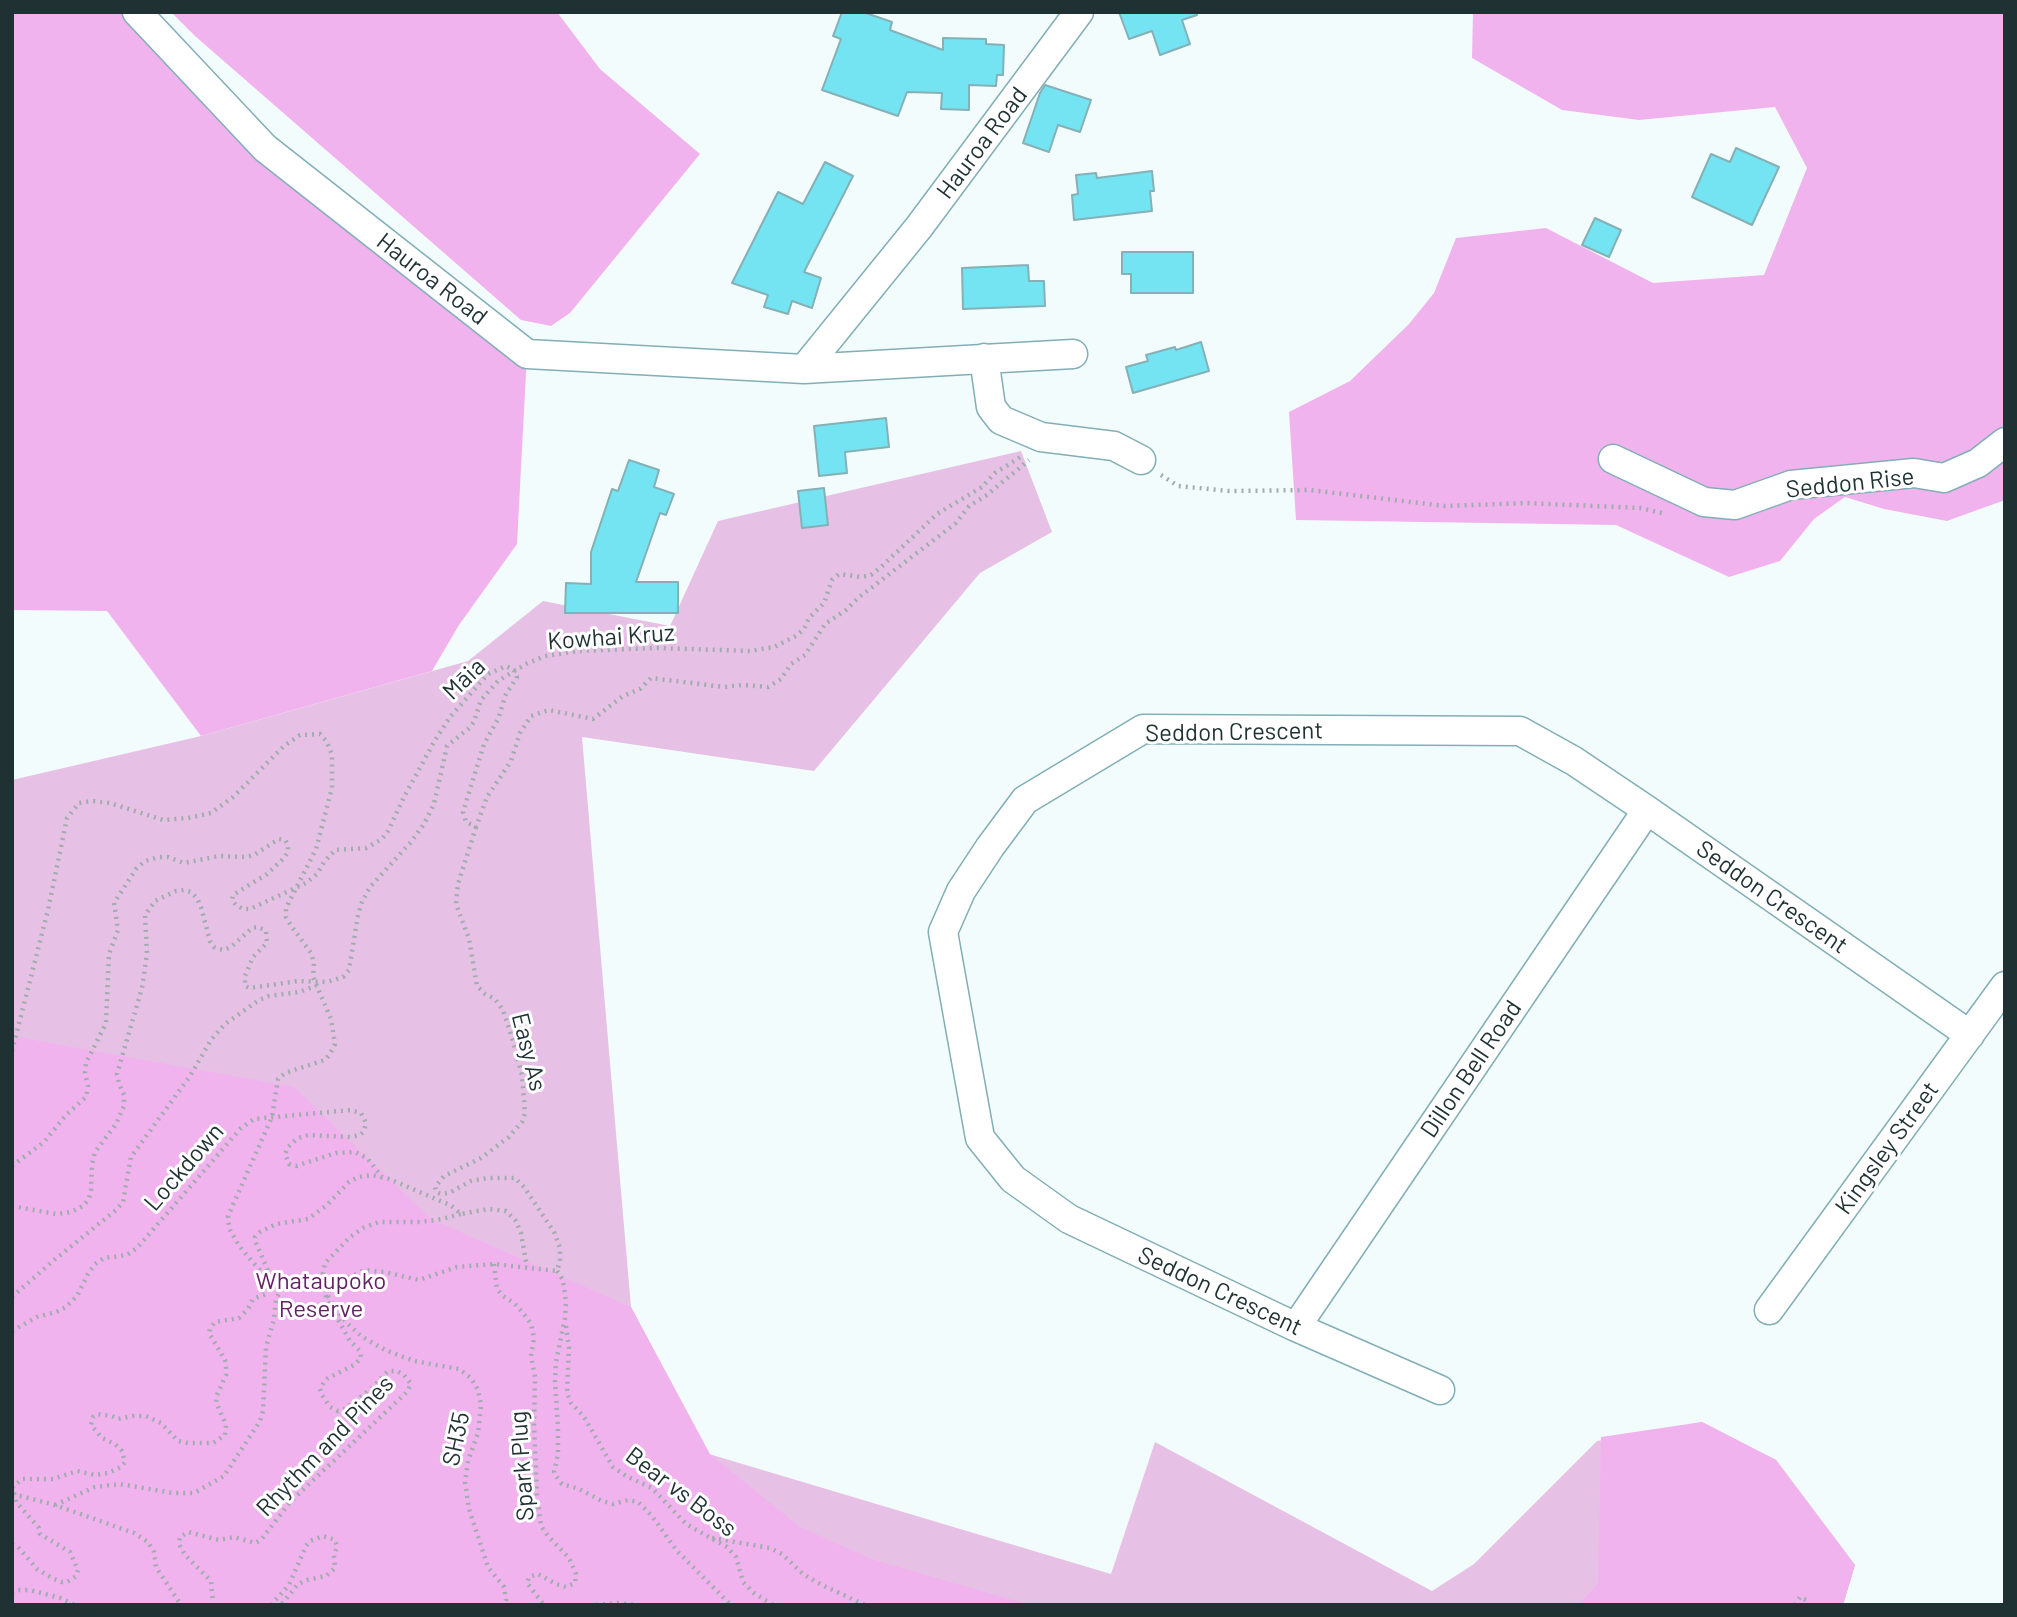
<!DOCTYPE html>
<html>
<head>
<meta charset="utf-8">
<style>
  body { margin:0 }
  #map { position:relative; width:2017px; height:1617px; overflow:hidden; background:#f3fcfd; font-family:Barlow,sans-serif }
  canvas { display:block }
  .frame { position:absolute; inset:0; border:14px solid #1f3133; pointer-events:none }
</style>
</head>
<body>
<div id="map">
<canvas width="2017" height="1617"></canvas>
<div class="frame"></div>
</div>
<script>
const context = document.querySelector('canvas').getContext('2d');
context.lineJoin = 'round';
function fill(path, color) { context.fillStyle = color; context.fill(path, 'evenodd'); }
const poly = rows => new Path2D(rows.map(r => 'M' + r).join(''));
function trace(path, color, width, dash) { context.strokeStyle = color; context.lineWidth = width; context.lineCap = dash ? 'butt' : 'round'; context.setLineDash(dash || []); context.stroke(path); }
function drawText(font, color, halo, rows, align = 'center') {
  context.font = font + ' Barlow,sans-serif'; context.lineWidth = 6; context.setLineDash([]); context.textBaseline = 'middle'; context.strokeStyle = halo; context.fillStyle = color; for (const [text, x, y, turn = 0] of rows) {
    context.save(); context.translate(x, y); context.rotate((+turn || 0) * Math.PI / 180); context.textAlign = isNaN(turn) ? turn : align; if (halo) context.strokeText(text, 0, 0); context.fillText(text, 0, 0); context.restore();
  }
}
fill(poly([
  [1021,451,1052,532,980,573,814,771,582,737,631,1307,709,1454,1111,1574,1155,1442,1432,1591,1474,1564,1597,1441,1702,1422,1776,1460,1855,1565,1843,1605,12,1605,12,780,201,736,468,661,543,601,670,626,718,521]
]), '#e7c1e5');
fill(poly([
  [12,12,137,12,265,148,527,354,517,544,459,625,432,671,201,736,107,611,12,610],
  [171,12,557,12,600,69,700,154,570,313,551,326,521,320,195,36],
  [1473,12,2005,12,2005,500,1947,521,1884,509,1845,497,1814,519,1780,561,1729,577,1616,525,1296,520,1289,412,1350,381,1409,324,1434,293,1456,238,1546,228,1653,283,1764,275,1807,168,1775,107,1639,120,1562,110,1472,58],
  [12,1036,294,1087,431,1219,631,1307,710,1454,800,1527,871,1559,1030,1605,12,1605],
  [1702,1422,1776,1460,1855,1565,1843,1605,1578,1605,1598,1584,1601,1437]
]), '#f1b3ee');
const building = poly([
  [842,12,863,12,892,22,890,30,943,50,943,38,986,39,986,44,1004,45,1003,75,997,75,996,86,969,85,969,110,941,109,942,93,907,92,898,116,822,90,841,39,833,36,842,12],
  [1119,12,1196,12,1197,15,1182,20,1190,44,1160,55,1152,31,1129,39,1119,12],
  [1045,85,1091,100,1080,132,1058,125,1049,152,1023,143,1040,93,1045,85],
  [1736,148,1779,167,1752,225,1692,197,1711,154,1730,162,1736,148],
  [825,162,853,176,804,272,821,278,812,308,792,301,788,314,764,307,768,295,732,283,778,192,803,204,825,162],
  [1152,171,1154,191,1150,191,1152,211,1074,220,1072,195,1078,194,1076,175,1096,173,1097,178,1152,171],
  [1595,218,1621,230,1609,257,1582,245,1595,218],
  [1122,252,1193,252,1193,293,1131,293,1131,274,1122,274,1122,252],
  [1028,265,1029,281,1044,281,1045,306,963,309,962,268,1028,265],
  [1201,342,1209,371,1133,393,1126,367,1148,361,1146,355,1175,347,1176,350,1201,342],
  [886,418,889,447,845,452,847,473,819,476,814,426,886,418],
  [629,460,659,470,654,487,674,494,666,515,660,513,636,582,678,582,678,613,565,613,566,583,591,584,591,552,612,489,618,491,629,460],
  [824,488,828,525,802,528,798,491,824,488]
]);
fill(building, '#74e4f3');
trace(building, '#84b0b6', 2);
const street = poly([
  [137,12,265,148,527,354,804,369,919,227,1079,12],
  [984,358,991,407,1001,420,1041,437,1114,446,1141,460],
  [804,369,1073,354],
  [1613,459,1704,502,1735,505,1791,485,1914,473,1944,478,1978,463,2005,442],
  [1769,1310,2005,986],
  [1296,1327,1647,810],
  [1440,1390,1296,1327,1069,1219,1013,1179,980,1138,943,932,961,891,990,847,1025,800,1143,729,1520,731,1574,761,1647,810,1970,1035]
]);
trace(street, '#82aeb5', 31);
trace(poly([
  [1161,475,1178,486,1229,491,1310,490,1445,506,1526,503,1640,508,1662,513],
  [476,827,458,884,456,904,469,939,477,986,485,994,495,999,503,1010,512,1038,522,1075,525,1113,522,1122,509,1137,481,1158,444,1176,435,1187,436,1192,441,1194,449,1193,471,1181,488,1178,515,1178,524,1187,554,1232,560,1248,560,1261,557,1271],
  [12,1051,48,910,67,818,79,803,92,801,110,803,163,820,188,818,211,813,233,797,284,746,300,735,320,734,327,742,332,755,332,788,316,849,286,908,286,917,292,927,311,953,314,963,313,977,331,1019,335,1044,330,1054,325,1060,285,1073,278,1079,272,1117,228,1216,229,1228,239,1246,270,1282,323,1287,333,1286,364,1270,384,1272,419,1280,457,1267,494,1264,557,1271],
  [12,1166,44,1142,66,1115,86,1097,88,1086,85,1073,86,1063,106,1023,109,954,118,930,114,903,136,869,145,861,159,857,168,857,184,863,219,856,246,857,254,855,279,839,285,840,288,845,288,852,283,859,267,874,233,895,232,900,236,905,243,909,250,909,306,883,317,874,324,862,335,850,366,848,382,839,388,831,404,797,434,742,450,717,488,674,506,666,514,670,517,677,506,694,498,719,484,744,463,812,466,822,476,827,487,797,511,761,520,733,531,716,549,710,593,719,623,696,640,689,651,678,724,687,742,685,768,687,781,679,791,664,805,655,825,624,846,610,858,598,956,523,969,506,987,495,1029,460],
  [12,1206,56,1214,71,1212,83,1206,89,1199,91,1190,92,1164,95,1152,116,1124,124,1106,124,1095,119,1083,117,1074,142,988,147,954,145,915,155,901,176,891,184,890,191,892,197,898,201,907,210,941,214,947,219,949,224,950,231,947,252,928,258,927,266,931,267,943,253,957,245,976,245,986,249,988,298,981,327,982,343,977,349,970,358,915,362,902,370,887,411,842,424,824,434,804,447,746,468,729,474,722,481,700,498,681,526,664,545,656,579,651,657,648,750,651,774,647,796,636,804,629,809,618,824,603,832,580,839,574,861,577,871,575,881,567,937,514,982,487,995,473,1022,456],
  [494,1264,497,1289,503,1296,514,1303,524,1314,531,1324,534,1338,531,1356,535,1377,534,1425,537,1495,541,1526,548,1536,569,1558,576,1574,575,1583,566,1587,556,1584,538,1574,529,1577,527,1583,544,1605],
  [557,1271,563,1280,566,1303,565,1318,556,1362,555,1382,558,1428,558,1454,554,1472,556,1476,562,1484,579,1489,602,1501,613,1504,628,1500,638,1502,652,1516,677,1551,731,1605],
  [324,1288,322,1278,325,1263,350,1237,363,1228,379,1222,420,1222,442,1219,461,1214],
  [328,1296,335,1308,347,1323,361,1336,385,1350,414,1361,459,1369,471,1378,478,1390,481,1405,478,1433,468,1461,465,1482,469,1509,488,1567,504,1587,506,1600,504,1605],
  [12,1297,53,1261,116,1210,123,1202,131,1157,190,1076,211,1040,225,1024,259,1000,269,996,299,992,316,986],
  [566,1326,569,1347,567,1393,571,1403,584,1417,613,1467,626,1476,652,1488,686,1524,727,1547,736,1557,743,1582,754,1593,773,1605],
  [12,1331,37,1317,56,1312,66,1307,77,1296,88,1274,95,1264,104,1258,127,1255,137,1248,241,1128,254,1119,350,1110,361,1113,366,1123,364,1131,360,1135,350,1137,308,1135,298,1138,288,1147,285,1154,289,1164,296,1166,336,1153,355,1152,367,1158,382,1177],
  [13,1494,55,1505,134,1533,148,1542,154,1552,156,1567,181,1605],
  [55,1505,95,1487,120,1484,173,1493,194,1493,224,1476,260,1421,263,1411,266,1347,274,1319,276,1299,286,1282],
  [712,1538,770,1548,782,1554,803,1574,822,1585,865,1605],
  [12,1544,18,1547,37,1569,52,1578,61,1582,67,1582,76,1576,78,1570,70,1552,40,1534,39,1528,16,1502,13,1487,22,1479,53,1479,77,1471,95,1475,108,1473,121,1467,125,1462,122,1451,115,1444,102,1438,91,1425,93,1417,97,1414,112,1416,118,1419,133,1416,146,1416,161,1423,178,1441,188,1443,213,1443,225,1435,226,1425,216,1402,217,1395,226,1375,226,1367,225,1360,209,1333,210,1329,215,1322,239,1318,248,1309,253,1299,266,1294,270,1282,270,1275,255,1241,255,1237,260,1232,276,1224,308,1219,327,1205,349,1182,358,1177,372,1175,389,1179,450,1205,461,1214,488,1209,506,1211,516,1221,521,1233,527,1267],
  [12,1593,18,1590,30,1590,60,1598,75,1605],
  [213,1605,211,1581,185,1555,179,1544,180,1537,188,1532,219,1540,234,1537,255,1543,261,1540,291,1501,407,1392,411,1384,404,1375,397,1371,388,1371,372,1388,345,1409,338,1411,330,1407,322,1395,320,1389,324,1382,328,1378,354,1365,361,1358,360,1351,350,1341,327,1300,323,1287],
  [271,1605,289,1585,306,1546,310,1541,323,1536,335,1540,337,1547,334,1555,335,1568,326,1576,307,1580,298,1584,281,1605],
  [596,1605,617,1603,639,1605],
  [1795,1605,1800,1597,1806,1600,1809,1605]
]), '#a0acad', 4.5, [2, 5]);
trace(street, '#fff', 28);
drawText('24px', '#1f3133', '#fff', [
  ["Hauroa Road",982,143,-53],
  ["Hauroa Road",432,279,38],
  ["Seddon Rise",1850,483,-6],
  ["Kowhai Kruz",611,637,-4],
  ["Māia",464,679,-44],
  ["Seddon Crescent",1234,732,-1],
  ["Seddon Crescent",1772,897,35],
  ["Easy As",529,1052,76],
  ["Dillon Bell Road",1471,1069,-56],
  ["Kingsley Street",1887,1148,-54],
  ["Lockdown",184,1167,-49],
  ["Seddon Crescent",1220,1291,25],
  ["SH35",456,1439,-78],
  ["Rhythm and Pines",325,1446,-46],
  ["Spark Plug",522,1466,-94],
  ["Bear vs Boss",681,1492,37]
]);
drawText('24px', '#662066', '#fff', [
  ["Whataupoko",321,1281],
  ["Reserve",321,1309]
]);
</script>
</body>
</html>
